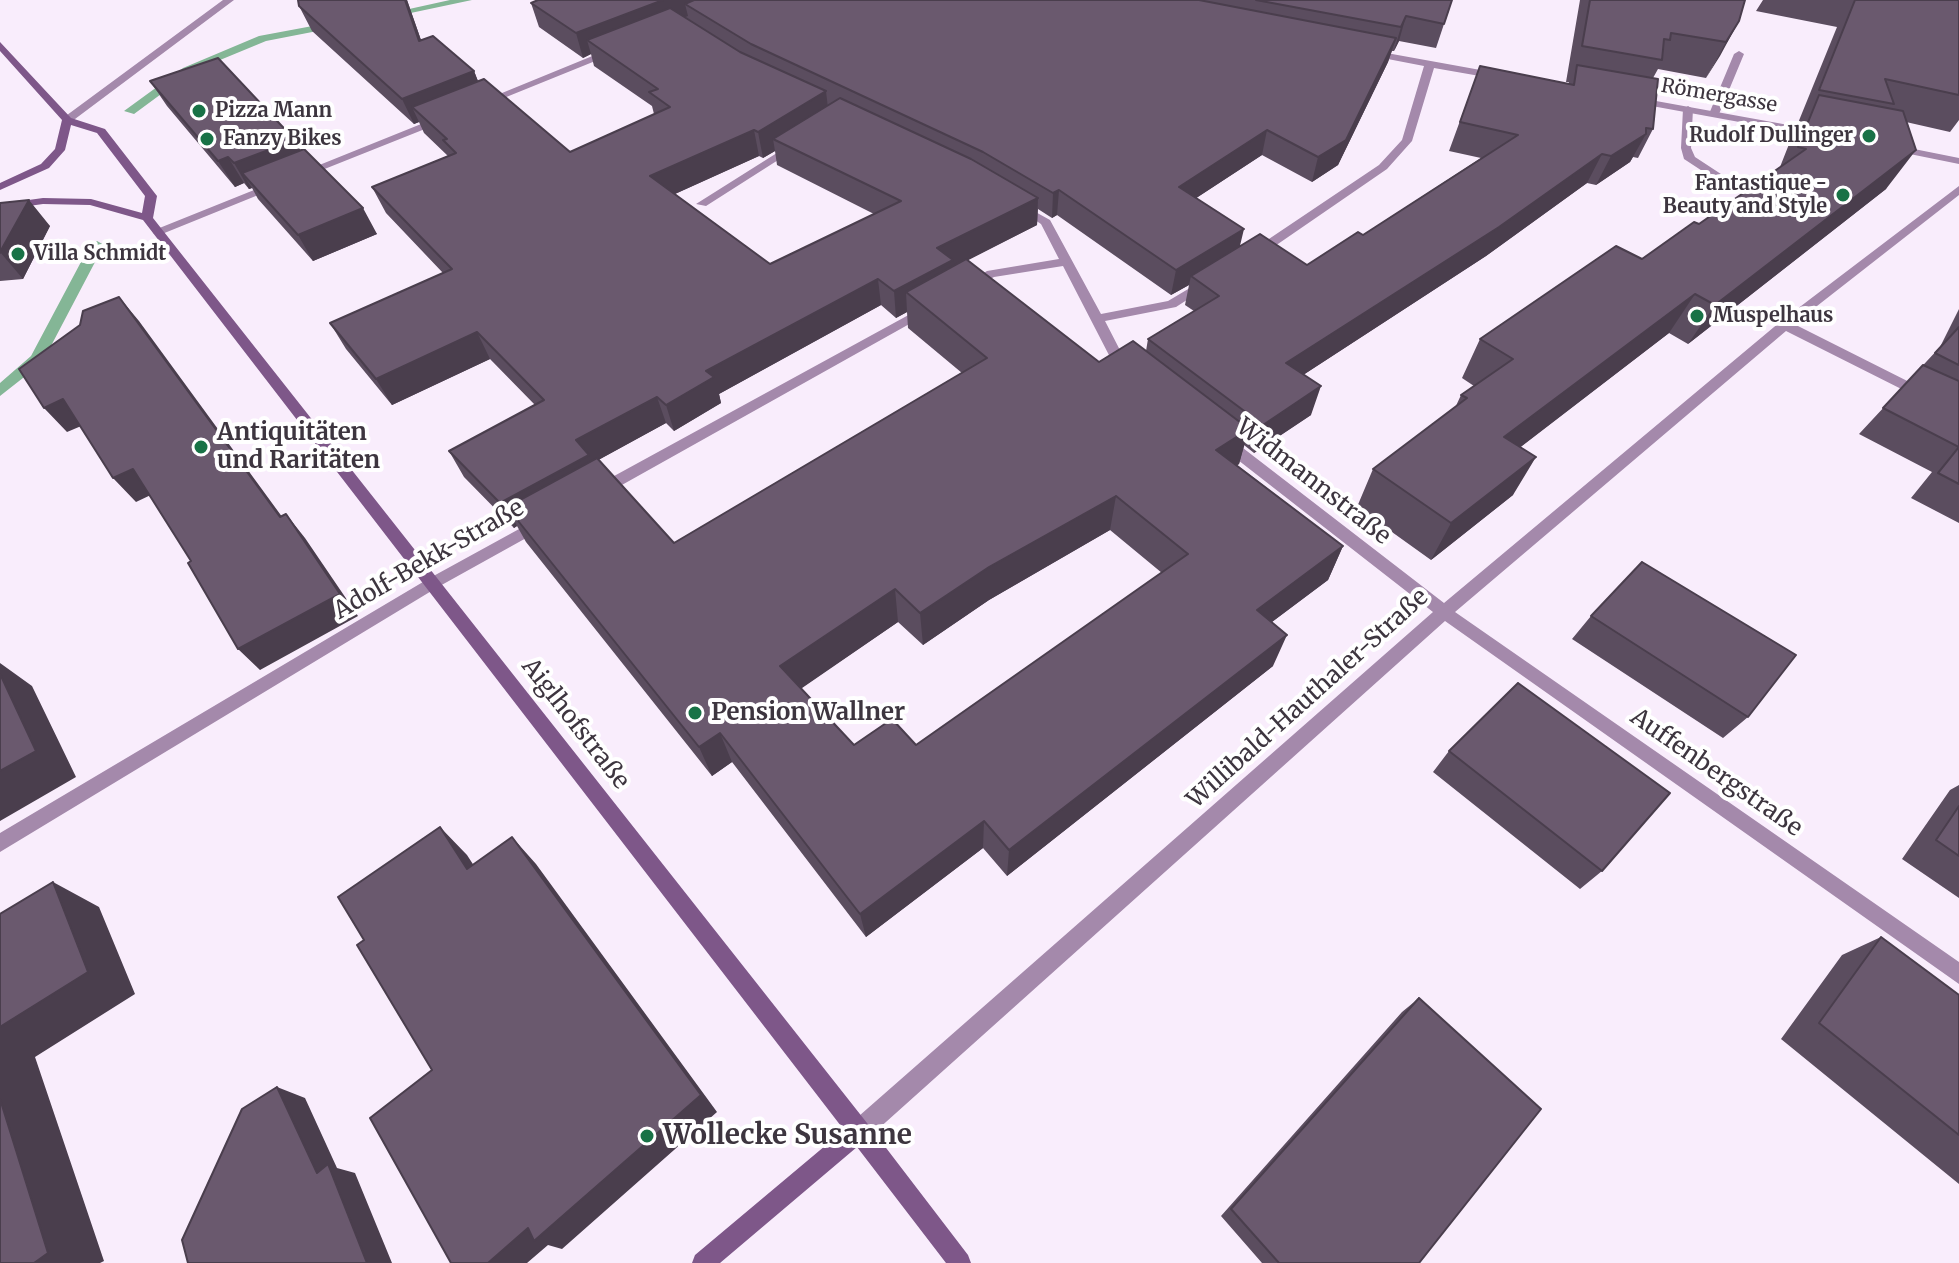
<!DOCTYPE html>
<html>
<head>
<meta charset="utf-8">
<style>
  body { margin:0 }
  canvas { display:block; background:#f9edfc }
</style>
</head>
<body>
<canvas width="1959" height="1263"></canvas>
<script>
const context = document.querySelector('canvas').getContext('2d');
context.lineJoin = 'round';
const poly = rows => new Path2D(rows.map(r => 'M' + r).join(''));
function fill(path, color) { context.fillStyle = color; context.fill(path, 'evenodd'); }
function trace(path, color, width, dash) { context.strokeStyle = color; context.lineWidth = width; context.lineCap = dash ? 'butt' : 'round'; context.setLineDash(dash || []); context.stroke(path); }
function drawText(font, color, halo, rows, align = 'center') {
  context.font = font + ' Merriweather,serif'; context.lineWidth = 8; context.setLineDash([]); context.textBaseline = 'middle'; context.strokeStyle = halo; context.fillStyle = color; for (const [text, x, y, turn = 0] of rows) {
    context.save(); context.translate(x, y); context.rotate((+turn || 0) * Math.PI / 180); context.textAlign = isNaN(turn) ? turn : align; if (halo) context.strokeText(text, 0, 0); context.fillText(text, 0, 0); context.restore();
  }
}
fill(poly([
  [450,0,472,0,387,18,382,15,450,0],
  [334,22,338,23,338,27,266,41,191,72,134,114,124,111,183,68,259,36,334,22],
  [97,241,104,245,42,363,0,396,0,383,31,356,90,245,97,241]
]), '#84b696');
fill(poly([
  [1739,51,1744,54,1719,114,1710,116,1709,114,1734,54,1739,51],
  [1688,106,1693,109,1691,148,1695,157,1724,176,1724,180,1716,180,1684,159,1681,148,1683,109,1688,106]
]), '#a489ab');
fill(poly([
  [223,0,234,0,71,122,63,122,63,118,223,0],
  [612,48,615,49,615,53,489,104,480,102,612,48],
  [1370,50,1497,73,1502,76,1497,79,1434,68,1412,141,1387,169,1259,257,1251,257,1251,251,1379,165,1402,140,1424,66,1367,55,1365,53,1370,50],
  [1634,97,1816,130,1821,133,1816,136,1630,102,1630,98,1634,97],
  [441,116,446,119,445,121,307,176,297,174,441,116],
  [1894,145,1959,158,1959,164,1890,150,1890,146,1894,145],
  [788,146,797,148,706,206,696,204,788,146],
  [274,182,280,185,278,187,162,234,154,234,152,231,274,182],
  [1959,186,1959,195,1794,324,1959,407,1959,418,1786,331,1455,612,1959,962,1959,984,1445,621,867,1139,859,1142,851,1139,848,1131,851,1123,1433,612,1220,446,1218,442,1220,438,1230,438,1444,603,1780,322,1959,186],
  [1021,204,1050,220,1101,314,1168,301,1200,282,1204,281,1210,285,1176,307,1105,321,1123,356,1135,367,1128,371,1123,370,1111,359,1063,266,994,277,970,289,964,285,987,271,1059,259,1041,224,1015,207,1021,204],
  [925,306,929,307,929,313,604,495,594,495,592,491,594,487,925,306],
  [541,517,546,519,548,523,546,527,438,587,0,852,0,833,428,579,541,517]
]), '#a489ab');
fill(poly([
  [0,42,71,118,105,129,157,196,153,218,867,1123,968,1255,971,1263,946,1263,857,1147,720,1263,692,1263,695,1255,844,1130,143,220,90,205,43,204,0,210,0,204,43,198,91,199,142,213,145,196,97,133,71,125,65,150,49,168,0,190,0,183,41,164,55,149,62,120,0,51,0,42]
]), '#7e5789');
fill(poly([
  [298,0,407,0,421,40,474,71,478,81,570,152,654,114,652,106,594,66,591,54,583,58,539,27,531,3,538,0,1452,0,1436,48,1399,41,1394,51,1392,51,1388,62,1338,165,1312,182,1262,155,1196,198,1240,246,1307,265,1363,235,1481,158,1449,151,1480,66,1568,84,1569,82,1566,82,1580,0,1745,0,1739,21,1706,78,1658,69,1653,78,1653,129,1638,158,1633,157,1630,162,1596,185,1587,183,1486,256,1303,375,1311,415,1254,453,1244,445,1239,464,1237,465,1343,546,1328,580,1272,622,1273,666,1007,876,983,848,866,937,732,762,712,776,526,542,517,526,514,528,464,477,449,451,535,405,490,359,392,405,346,349,330,323,443,273,386,213,372,187,448,156,424,133,419,122,414,124,312,31,299,6],
  [775,151,777,165,874,214,770,264,675,194,759,156,763,158],
  [1038,209,1052,218,1057,215,1171,295,1189,285,1185,305,1194,311,1148,339,1146,351,1099,362,967,260,1037,225],
  [881,305,896,318,907,312,908,328,962,373,674,543,598,460,666,423,674,431,721,403,719,394],
  [1110,530,1162,573,916,745,854,745,801,688,898,622,923,645,989,600],
  [1763,0,1959,0,1959,120,1950,132,1906,122,1886,189,1688,344,1669,333,1520,447,1513,495,1431,560,1357,507,1373,469,1455,408,1461,395,1474,386,1462,378,1480,339,1642,259,1699,224,1780,167,1793,134,1800,123,1798,123,1837,27,1756,11],
  [150,81,301,150,377,234,313,261,258,199,252,188,249,189,244,183,235,187,167,106],
  [0,203,50,226,23,279,0,281],
  [1959,309,1959,523,1911,498,1932,472,1859,434,1940,347],
  [1591,616,1748,717,1723,738,1572,639],
  [1449,751,1602,871,1580,889,1433,772],
  [1959,785,1959,898,1902,859,1950,790],
  [1881,937,1959,995,1959,1184,1781,1039,1842,955],
  [1419,998,1419,1263,1262,1263,1221,1216,1402,1012]
]), '#5b4d5f');
fill(poly([
  [405,0,407,0,430,66,419,41],
  [663,0,729,0,685,4,688,16,602,50,587,40,591,54,583,58,576,33],
  [1406,16,1399,41,1394,51,1401,27],
  [1739,21,1720,56,1706,78,1726,42],
  [1396,38,1388,62,1338,165,1312,182,1318,157],
  [474,71,484,97,412,107,419,122,414,124,402,99],
  [826,91,829,117,773,139,775,151,763,158,758,132],
  [754,130,759,156,657,202,650,176],
  [1267,130,1262,155,1175,212,1179,187],
  [1646,134,1630,162,1596,185,1611,156],
  [295,140,309,166,242,173,252,188,249,189,234,163],
  [1916,150,1886,189,1688,344,1715,305],
  [1602,154,1587,183,1486,256,1277,392,1286,363],
  [228,157,244,183,235,187,218,161],
  [1059,190,1057,215,1052,218,1053,193],
  [1038,198,1037,225,906,292,907,312,896,318,894,291,937,248],
  [29,200,50,226,23,279,0,252],
  [363,208,377,234,313,261,298,235],
  [1244,229,1238,254,1191,276,1189,285,1171,295,1176,270],
  [878,279,881,305,719,394,721,403,674,431,666,405,706,371],
  [1695,294,1669,333,1483,476,1504,437],
  [119,297,139,321,299,540,280,517],
  [477,332,490,359,392,405,376,379],
  [1321,386,1311,415,1254,453,1263,425],
  [657,397,666,423,593,463,507,507,517,526,514,528,500,503,576,440],
  [63,399,86,424,67,432,44,408],
  [1249,429,1239,464,1207,485,1216,450],
  [1536,457,1513,495,1431,560,1451,523],
  [133,469,155,493,136,502,113,478],
  [1116,496,1110,530,989,600,923,645,920,613,989,567],
  [286,514,305,538,358,616,260,670,238,649],
  [1343,546,1328,580,1245,642,1257,610],
  [895,589,898,622,789,697,780,666],
  [1287,635,1273,666,1007,876,1009,850],
  [0,663,32,686,76,777,0,821],
  [720,733,732,762,712,776,699,747],
  [984,821,983,848,866,937,860,914],
  [440,827,467,855,493,895,467,869],
  [512,837,536,864,717,1112,562,1249,548,1245,527,1263,488,1263],
  [53,882,99,907,135,994,35,1057,104,1261,100,1263,34,1263,0,1099,0,1027],
  [277,1087,305,1098,337,1168,355,1173,392,1263,367,1263,317,1173]
]), '#4a3e4d');
const building = poly([
  [298,0,405,0,419,41,433,36,474,71,402,99,299,6,298,0],
  [538,0,663,0,576,33,531,3,538,0],
  [694,0,1199,0,1396,38,1346,140,1318,157,1267,130,1179,187,1244,229,1176,270,1059,190,1053,193,983,152,751,44,685,4,694,0],
  [1256,0,1452,0,1444,24,1406,16,1401,27,1256,0],
  [1590,0,1745,0,1739,21,1726,42,1671,33,1670,40,1664,39,1662,60,1582,46,1590,0],
  [1855,0,1959,0,1959,95,1885,79,1894,104,1819,90,1855,0],
  [670,8,740,52,826,91,758,132,754,130,650,176,770,264,901,201,773,139,840,98,971,159,1038,198,937,248,953,260,894,291,878,279,706,371,714,377,666,405,657,397,576,440,589,455,500,503,449,451,544,400,477,332,376,379,330,323,452,269,372,187,456,153,443,140,447,139,412,107,484,79,570,152,670,107,649,92,658,89,587,40,670,8],
  [218,58,295,140,234,163,228,157,218,161,150,81,218,58],
  [1577,65,1658,79,1653,129,1646,128,1646,134,1611,156,1602,154,1499,227,1286,363,1321,386,1263,425,1148,339,1219,296,1191,276,1260,234,1307,265,1358,232,1363,235,1518,135,1460,122,1480,66,1574,85,1577,65],
  [1819,95,1903,111,1916,150,1715,305,1695,294,1504,437,1536,457,1451,523,1373,469,1467,398,1461,395,1513,359,1480,339,1616,246,1642,259,1694,222,1699,224,1806,149,1798,147,1819,95],
  [304,149,363,208,298,235,242,173,304,149],
  [29,200,0,252,0,253,0,203,29,200],
  [966,259,1099,362,1133,341,1249,429,1216,450,1343,546,1257,610,1287,635,1009,850,984,821,860,914,720,733,699,747,507,507,597,458,674,543,987,358,906,292,966,259],
  [1116,496,1188,554,916,745,892,719,854,745,780,666,895,589,920,613,989,567,1116,496],
  [119,297,280,517,286,514,340,594,238,649,188,563,191,561,133,469,113,478,63,399,44,408,19,369,80,325,83,311,119,297],
  [1959,327,1959,365,1935,353,1959,327],
  [1923,365,1959,381,1959,484,1938,473,1959,447,1883,408,1923,365],
  [1642,562,1796,655,1748,717,1591,616,1642,562],
  [0,674,36,751,0,771,0,674],
  [1518,683,1670,793,1602,871,1449,751,1518,683],
  [1959,806,1959,856,1936,840,1959,806],
  [440,827,467,869,512,837,701,1095,534,1241,528,1228,488,1263,451,1263,370,1118,432,1070,357,945,364,940,338,897,440,827],
  [53,882,88,972,0,1027,0,914,53,882],
  [1881,937,1959,995,1959,1135,1819,1023,1881,937],
  [1419,998,1541,1109,1419,1263,1279,1263,1231,1209,1419,998],
  [277,1087,317,1173,328,1164,367,1263,188,1263,182,1240,242,1109,277,1087],
  [0,1099,48,1253,34,1263,0,1263,0,1099]
]);
fill(building, '#6a596e');
trace(building, '#4a3e4d', 2);
for (const [x, y, r, color] of [
  [199,111,8,"#187246"],
  [1869,136,8,"#187246"],
  [207,139,8,"#187246"],
  [1843,195,8,"#187246"],
  [18,254,8,"#187246"],
  [1697,316,8,"#187246"],
  [201,447,8,"#187246"],
  [695,713,8,"#187246"],
  [647,1136,8,"#187246"]
]) { const dot = new Path2D(); dot.arc(x, y, r, 0, 2 * Math.PI); context.fillStyle = color; context.fill(dot); trace(dot, '#fff', 3); }
drawText('20px', '#3d353f', '#fff', [
  ["Römergasse",1719,96,10]
]);
drawText('bold 20px', '#3d353f', '#fff', [
  ["Pizza Mann",215,111],
  ["Rudolf Dullinger",1853,136,"right"],
  ["Fanzy Bikes",223,139],
  ["Fantastique -",1827,184,"right"],
  ["Beauty and Style",1827,207,"right"],
  ["Villa Schmidt",34,254],
  ["Muspelhaus",1713,316]
], 'left');
drawText('bold 24px', '#3d353f', '#fff', [
  ["Antiquitäten",217,433],
  ["und Raritäten",217,461],
  ["Pension Wallner",711,713]
], 'left');
drawText('24px', '#3d353f', '#fff', [
  ["Widmannstraße",1313,482,38],
  ["Adolf-Bekk-Straße",429,560,-30],
  ["Willibald-Hauthaler-Straße",1308,699,-42],
  ["Aiglhofstraße",575,724,52],
  ["Auffenbergstraße",1716,773,35]
]);
drawText('bold 28px', '#3d353f', '#fff', [
  ["Wollecke Susanne",663,1136]
], 'left');
</script>
</body>
</html>
